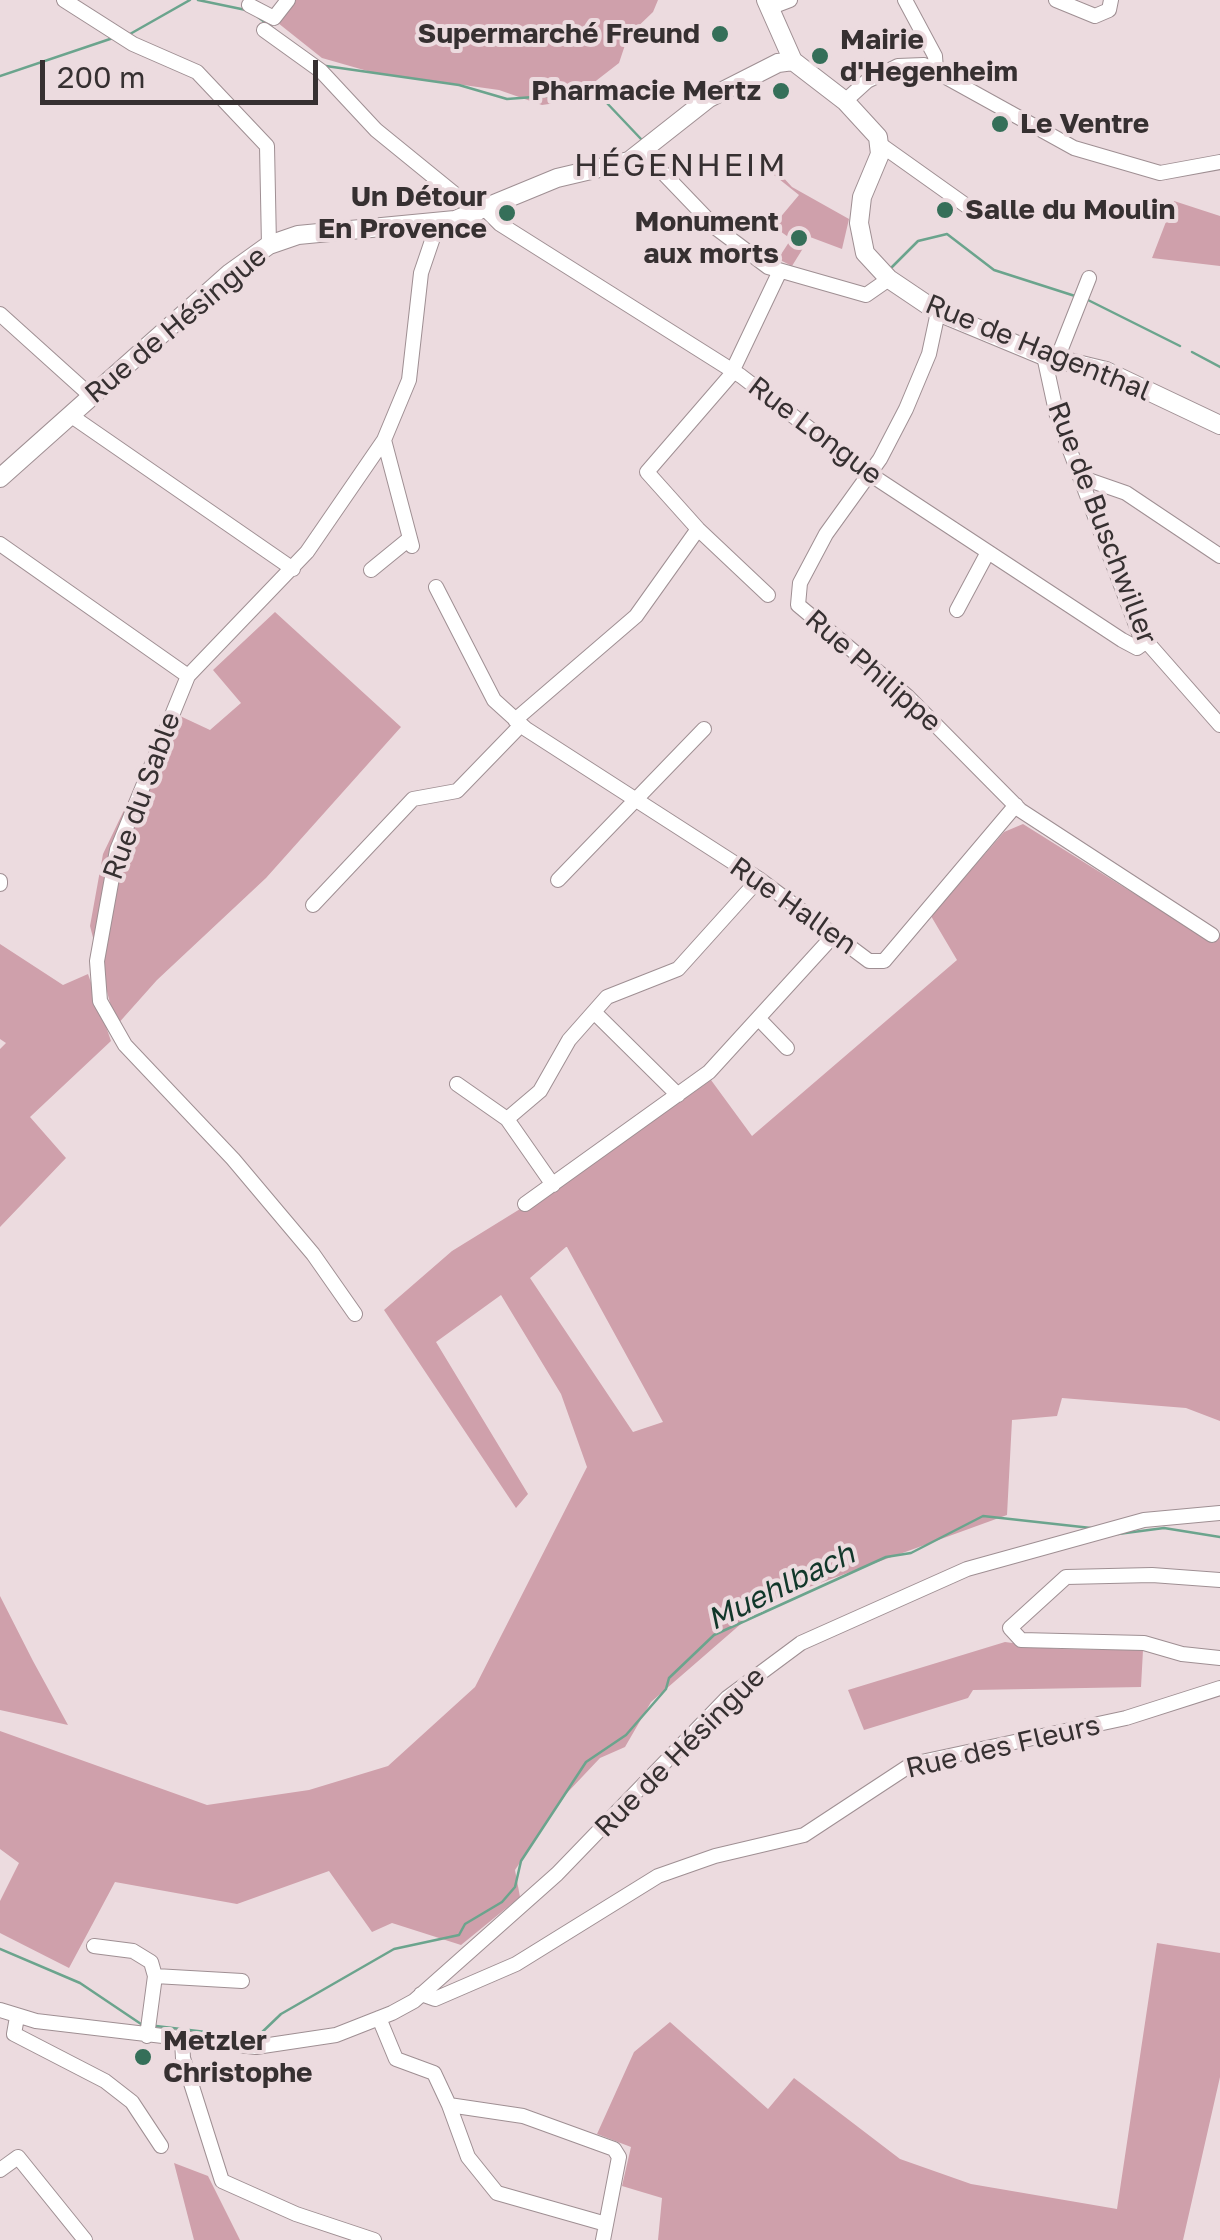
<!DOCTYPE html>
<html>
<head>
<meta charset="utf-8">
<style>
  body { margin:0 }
  #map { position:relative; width:1220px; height:2240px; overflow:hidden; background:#ecdbdf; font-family:"Golos Text",sans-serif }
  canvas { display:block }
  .scale { position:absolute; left:40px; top:60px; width:278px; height:45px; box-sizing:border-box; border:5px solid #363031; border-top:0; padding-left:12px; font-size:30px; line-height:35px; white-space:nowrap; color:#363031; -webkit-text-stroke:8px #ecdbdf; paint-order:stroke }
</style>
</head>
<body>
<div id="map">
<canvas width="1220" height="2240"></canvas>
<div class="scale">200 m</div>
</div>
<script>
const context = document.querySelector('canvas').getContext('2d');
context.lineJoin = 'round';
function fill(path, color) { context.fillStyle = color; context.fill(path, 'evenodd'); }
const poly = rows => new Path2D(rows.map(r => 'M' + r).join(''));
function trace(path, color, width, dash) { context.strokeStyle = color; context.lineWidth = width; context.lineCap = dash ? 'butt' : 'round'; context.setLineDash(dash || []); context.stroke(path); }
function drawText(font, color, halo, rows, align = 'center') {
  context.font = font + ' "Golos Text",sans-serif'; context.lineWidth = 8; context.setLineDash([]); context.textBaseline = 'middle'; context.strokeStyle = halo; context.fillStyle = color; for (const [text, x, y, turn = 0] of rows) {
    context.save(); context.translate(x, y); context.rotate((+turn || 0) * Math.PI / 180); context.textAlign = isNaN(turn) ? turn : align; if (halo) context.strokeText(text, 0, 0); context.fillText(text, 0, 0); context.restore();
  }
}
fill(poly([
  [293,0,658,0,653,12,628,36,619,63,570,101,542,105,499,90,371,72,322,58,278,23],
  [768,161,792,187,849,219,842,249,810,237,792,266,778,259,791,239,773,226,799,195,769,171],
  [1174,201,1220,216,1220,266,1152,258],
  [275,612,401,727,266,878,157,980,116,1026,90,926,103,854,136,785,180,716,210,730,241,703,213,670],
  [1023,824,1213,943,1220,935,1220,1421,1186,1408,1062,1398,1057,1416,1012,1420,1007,1515,765,1603,651,1702,625,1747,600,1758,566,1794,515,1870,520,1897,461,1945,392,1923,372,1932,329,1871,237,1904,115,1882,69,1968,0,1933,0,1901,19,1863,0,1849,0,1731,207,1805,309,1790,388,1766,475,1687,587,1467,561,1394,501,1295,436,1342,528,1494,516,1508,384,1310,452,1251,580,1172,711,1080,752,1136,957,960,931,916,1004,832],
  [566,1247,567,1247,663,1422,633,1432,530,1278],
  [0,944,63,985,88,974,111,1041,30,1117,66,1158,0,1227,0,1049,6,1043,0,1039],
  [0,1596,33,1661,68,1725,0,1710],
  [1005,1642,1058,1649,1143,1650,1141,1687,973,1690,968,1698,864,1730,848,1690],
  [1157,1943,1220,1953,1220,2077,1183,2240,658,2240,662,2198,622,2186,631,2147,597,2134,634,2052,670,2022,768,2109,794,2078,900,2159,971,2184,1117,2209],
  [174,2163,208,2176,240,2240,194,2240]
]), '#cfa0ab');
trace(poly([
  [198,0,246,10],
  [258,17,275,30],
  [130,34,190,0],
  [326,66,459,85,507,99,587,93,605,101,641,139],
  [0,76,113,38],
  [892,267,918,241,947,234,994,270,1075,296],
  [1088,300,1180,346],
  [1192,352,1220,367],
  [1118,1534,1164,1528,1220,1537],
  [0,1949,80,1983,141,2024],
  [156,2026,256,2038,281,2014,394,1949,459,1935,465,1924,502,1902,515,1887,521,1861,586,1762,626,1735,666,1689,669,1678,714,1635,886,1557,911,1553,983,1516,1091,1528]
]), '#6ba48d', 2.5);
const minor = poly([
  [64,0,133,44,197,72,267,146,269,245],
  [905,0,935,56,936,69],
  [1056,0,1095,16,1109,10,1111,0],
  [249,5,274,18,288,0],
  [769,8,790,0],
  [264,30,321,71,376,130,478,213],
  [845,101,867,81,898,66,924,65,1074,148,1160,173,1220,162],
  [881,145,971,209],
  [643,152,716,228,768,267,866,295,889,279],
  [486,210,500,224,741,376,865,471,1122,640,1137,648,1144,643],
  [938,312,929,354,906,409,880,459,826,534,800,583,798,605,907,696,1020,810,1212,935],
  [0,314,91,396],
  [1044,356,1057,416,1139,633,1220,725],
  [1057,359,1089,278],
  [70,415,293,569],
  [384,440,412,546],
  [1080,477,1126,493,1220,556],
  [0,544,188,676],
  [371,570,409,539],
  [436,587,494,700,526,729,759,879,869,961,884,961,1016,805],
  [768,595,698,529,647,472,730,376,779,273],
  [957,610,988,552],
  [515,720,636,616,698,529],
  [558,880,704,729],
  [0,881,0,884],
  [313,905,413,799,457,791,521,725],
  [594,1012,678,1095],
  [759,1019,787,1048],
  [457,1084,507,1119,553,1185],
  [507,1119,540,1091,569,1040,607,997,678,969,759,879],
  [525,1204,709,1072,834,935],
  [355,1314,313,1254,233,1159,125,1045,100,1001,97,961,117,850,188,676,307,552,384,440,409,380,421,273,438,223],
  [1220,1580,1152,1575,1066,1577,1010,1628,1021,1640,1144,1643,1182,1654,1220,1658],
  [94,1946,133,1951,151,1962,155,1976,147,2036],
  [155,1976,242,1981],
  [421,1994,435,1999,516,1964,658,1876,715,1856,804,1835,912,1764,1126,1718,1220,1688],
  [0,2010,36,2021,256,2047,336,2035,392,2013,414,2001,557,1874,727,1698,801,1643,967,1569,1144,1520,1220,1513],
  [17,2017,14,2034,105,2081,132,2102,161,2146],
  [379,2018,396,2059,434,2073,449,2105,523,2116,614,2149,619,2157,603,2240],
  [182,2041,183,2058,222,2181,296,2214,374,2240],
  [449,2105,468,2157,497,2193,606,2224],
  [0,2170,18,2157,85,2240]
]);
const major = poly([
  [766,0,793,61,845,101,878,137,880,154,862,197,859,223,865,253,889,279,938,312,1044,356,1106,371,1220,425],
  [0,478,230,273,269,245,298,235,455,220,557,178,629,161,709,98,778,63,793,61]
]);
trace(minor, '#9f8f93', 16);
trace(major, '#9f8f93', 20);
trace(minor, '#fff', 14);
trace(major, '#fff', 18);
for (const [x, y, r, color] of [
  [720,34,10,"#356f59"],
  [820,56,10,"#356f59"],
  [781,91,10,"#356f59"],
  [1000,124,10,"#356f59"],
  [945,210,10,"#356f59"],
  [507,213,10,"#356f59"],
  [799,238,10,"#356f59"],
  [143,2057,10,"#356f59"]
]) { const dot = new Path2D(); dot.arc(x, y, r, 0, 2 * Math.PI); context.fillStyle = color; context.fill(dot); trace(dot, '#ecdbdf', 4); }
drawText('bold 28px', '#363031', '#ecdbdf', [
  ["Supermarché Freund",700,34],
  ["Mairie",840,40,"left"],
  ["d'Hegenheim",840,72,"left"],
  ["Pharmacie Mertz",761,91],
  ["Le Ventre",1020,124,"left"],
  ["Un Détour",487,197],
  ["En Provence",487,229],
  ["Salle du Moulin",965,210,"left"],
  ["Monument",779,222],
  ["aux morts",779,254],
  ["Metzler",163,2041,"left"],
  ["Christophe",163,2073,"left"]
], 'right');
drawText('28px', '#363031', '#ecdbdf', [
  ["Rue de Hésingue",176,325,-40],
  ["Rue de Hagenthal",1038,348,22],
  ["Rue Longue",815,431,37],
  ["Rue de Buschwiller",1102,523,69],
  ["Rue Philippe",873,671,41],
  ["Rue du Sable",142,796,-70],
  ["Rue Hallen",793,906,35],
  ["Rue des Fleurs",1003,1747,-13],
  ["Rue de Hésingue",680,1752,-45]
]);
drawText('italic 30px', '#11372a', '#ecdbdf', [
  ["Muehlbach",781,1587,-26]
]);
context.letterSpacing = '2.5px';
drawText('32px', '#363031', '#ecdbdf', [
  ["HÉGENHEIM",681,166]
]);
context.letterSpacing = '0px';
</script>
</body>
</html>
